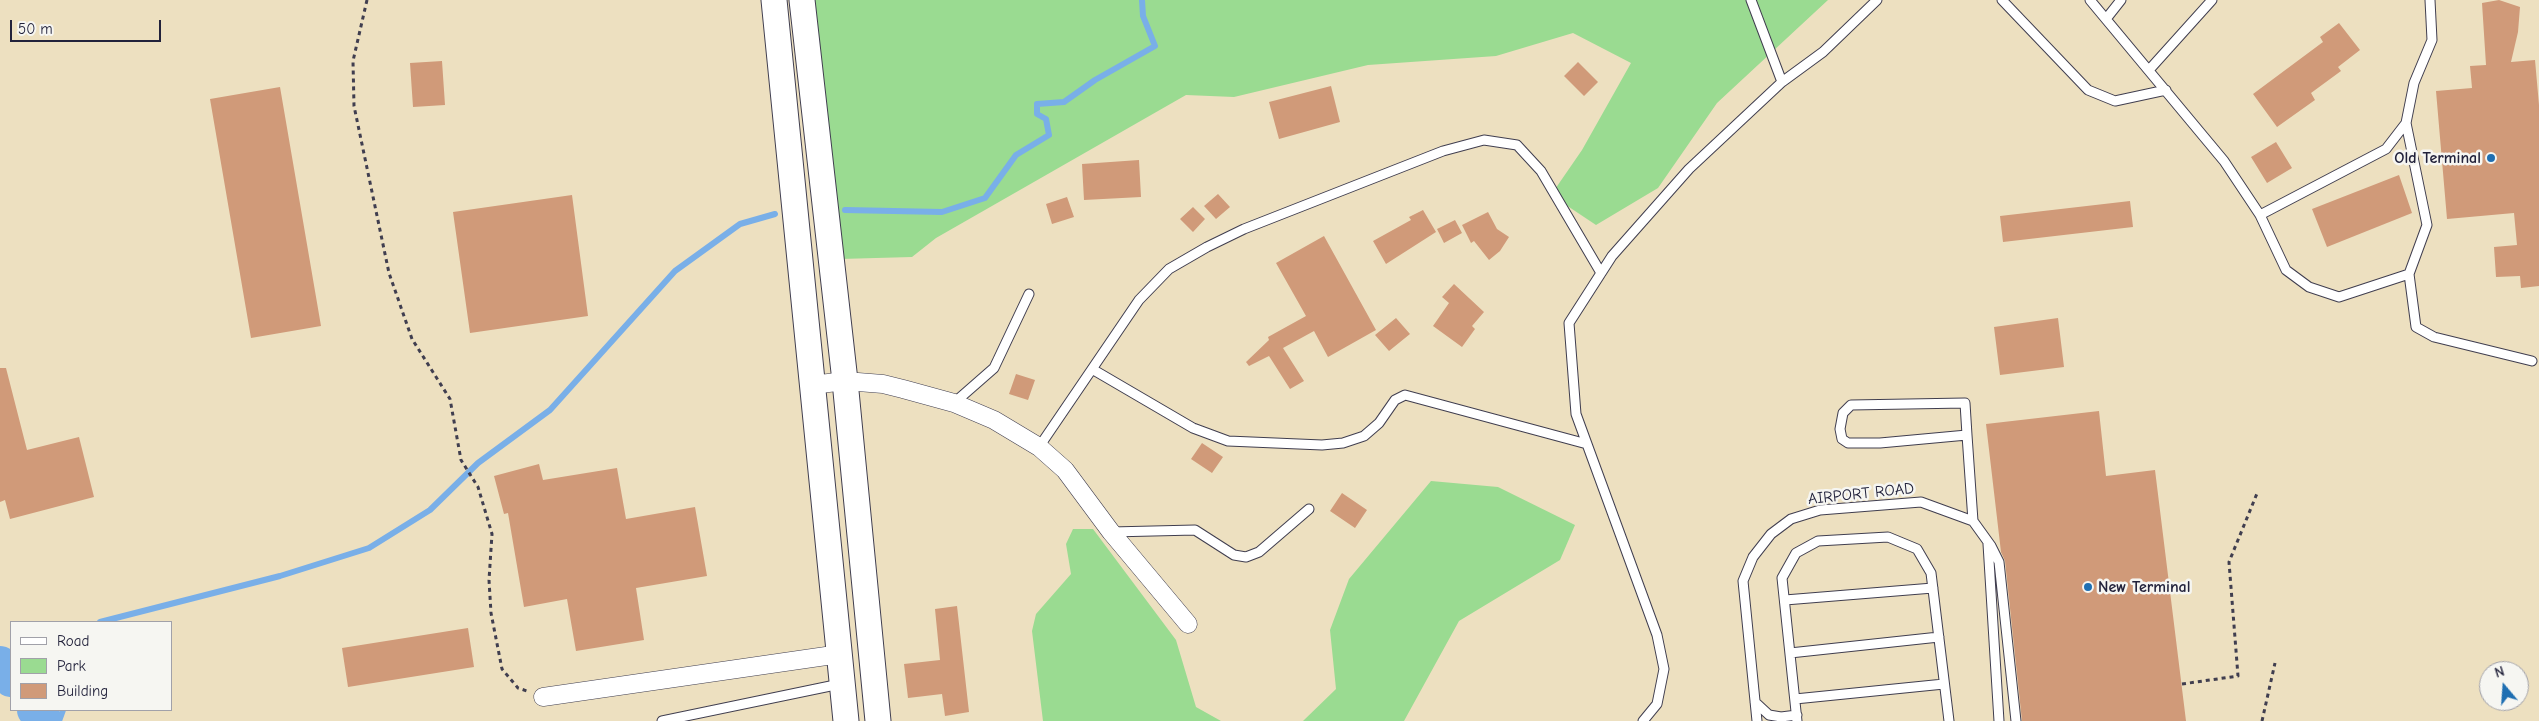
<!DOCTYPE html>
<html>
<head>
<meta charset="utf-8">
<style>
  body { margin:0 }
  #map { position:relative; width:2539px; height:721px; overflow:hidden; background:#ede0c0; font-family:"Comic Neue",sans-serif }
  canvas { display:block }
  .legend { position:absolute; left:10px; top:621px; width:162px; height:90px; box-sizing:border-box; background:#f6f6f2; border:1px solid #a1a1a9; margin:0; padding:6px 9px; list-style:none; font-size:15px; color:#22223b }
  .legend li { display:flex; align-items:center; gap:10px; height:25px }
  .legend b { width:25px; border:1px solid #a1a1a9 }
  .north { position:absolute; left:2479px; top:661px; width:50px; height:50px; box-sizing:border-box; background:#f6f6f2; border:1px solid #a1a1a9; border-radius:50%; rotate:342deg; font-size:14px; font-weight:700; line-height:20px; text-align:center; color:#22223b }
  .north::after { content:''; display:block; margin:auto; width:18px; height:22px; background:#1f6fb2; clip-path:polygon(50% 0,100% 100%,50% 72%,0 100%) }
  .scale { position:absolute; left:10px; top:20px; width:151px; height:22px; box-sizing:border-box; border:2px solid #22223b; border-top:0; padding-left:6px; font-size:15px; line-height:18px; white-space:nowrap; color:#22223b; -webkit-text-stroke:4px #f6f6f2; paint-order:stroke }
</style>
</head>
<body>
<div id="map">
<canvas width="2539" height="721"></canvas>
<ul class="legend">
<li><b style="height:6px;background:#fff"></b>Road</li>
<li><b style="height:14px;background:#9adb91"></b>Park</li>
<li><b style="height:14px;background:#d09a79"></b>Building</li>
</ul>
<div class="north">N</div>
<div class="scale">50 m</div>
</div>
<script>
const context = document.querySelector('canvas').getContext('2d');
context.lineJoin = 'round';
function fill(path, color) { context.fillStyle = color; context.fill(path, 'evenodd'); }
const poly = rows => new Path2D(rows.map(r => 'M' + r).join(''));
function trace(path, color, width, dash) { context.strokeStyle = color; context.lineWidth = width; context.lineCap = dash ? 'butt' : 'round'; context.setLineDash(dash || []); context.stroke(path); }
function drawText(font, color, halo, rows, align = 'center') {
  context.font = font + ' "Comic Neue",sans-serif'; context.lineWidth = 5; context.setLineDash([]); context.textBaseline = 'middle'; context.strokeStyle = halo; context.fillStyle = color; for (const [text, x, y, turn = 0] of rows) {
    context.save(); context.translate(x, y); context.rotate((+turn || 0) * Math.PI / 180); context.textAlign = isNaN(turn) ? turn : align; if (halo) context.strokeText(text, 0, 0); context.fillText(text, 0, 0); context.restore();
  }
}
fill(poly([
  [812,0,1828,0,1717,103,1658,188,1596,225,1551,195,1582,150,1631,63,1573,33,1496,56,1368,65,1234,97,1186,95,936,238,912,257,840,259],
  [1431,481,1498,487,1575,525,1560,560,1459,621,1404,721,1303,721,1336,689,1330,630,1349,579],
  [1073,529,1093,529,1176,640,1196,707,1221,721,1043,721,1032,631,1036,614,1071,574,1066,544]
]), '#9adb91');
trace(poly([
  [845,210,942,212,985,198,1016,155,1049,135,1046,119,1037,114,1037,104,1064,102,1095,80,1155,46,1143,16,1142,0],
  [100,622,280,576,369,548,430,510,478,463,550,410,675,271,740,224,775,214],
  [59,721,63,710]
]), '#79afe8', 6);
trace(poly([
  [0,664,11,679],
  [35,710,44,721]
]), '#79afe8', 36);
fill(poly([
  [2499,0,2520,7,2518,32,2511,62,2535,60,2539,105,2539,286,2521,288,2520,276,2496,277,2494,247,2517,245,2514,213,2447,219,2436,91,2472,88,2470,66,2486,65,2482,3],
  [2339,23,2360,50,2338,67,2341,71,2311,93,2315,100,2277,127,2253,94,2323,42,2320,37],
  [442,61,445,105,413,107,410,63],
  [1578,62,1598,82,1584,96,1564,76],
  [1331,86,1340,122,1279,139,1269,102],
  [280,87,321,326,251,338,210,99],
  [2276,142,2292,168,2267,183,2251,157],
  [1139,160,1141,197,1084,200,1082,164],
  [2399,175,2412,213,2327,247,2312,209],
  [1218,194,1230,207,1216,219,1204,206],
  [572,195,588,316,470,333,453,212],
  [1067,197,1074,217,1052,224,1046,204],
  [2130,201,2133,227,2003,242,2000,216],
  [1193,207,1205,219,1193,232,1180,219],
  [1423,210,1436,232,1386,264,1373,241,1411,220,1409,217],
  [1488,212,1497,229,1509,237,1500,251,1489,260,1474,241,1471,243,1462,225],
  [1455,220,1462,233,1444,243,1437,229],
  [1324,236,1376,330,1328,357,1314,331,1283,348,1304,381,1290,389,1269,356,1249,366,1246,362,1269,340,1268,337,1306,316,1276,263],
  [1454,284,1484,312,1472,326,1475,329,1462,347,1433,326,1449,303,1442,297],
  [1396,318,1410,334,1389,351,1375,335],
  [2058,318,2064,367,2000,375,1994,327],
  [0,368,6,368,27,450,79,437,94,497,10,519,5,500,0,502],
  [1016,374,1035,380,1028,400,1009,394],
  [2099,411,2106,476,2155,470,2186,721,2022,721,2005,561,2001,552,1986,424],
  [1202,443,1223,457,1212,473,1191,459],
  [539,464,543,480,617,468,626,519,695,507,707,576,636,588,644,640,576,651,567,599,524,607,508,513,504,514,494,476],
  [1342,493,1367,510,1355,528,1330,511],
  [957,606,969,712,945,716,942,694,908,698,904,664,940,660,935,609],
  [468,628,474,667,348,687,342,648]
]), '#d09a79');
const lane = poly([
  [1751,0,1782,82],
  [2002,0,2088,90,2115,101,2166,90],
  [2090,0,2224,161,2260,215,2286,270,2309,287,2339,297,2409,274],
  [2106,19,2121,0],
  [2149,70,2212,0],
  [2406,123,2427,225,2409,274,2416,327,2434,337,2532,361],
  [2260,215,2386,149,2406,123,2414,83,2432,40,2430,0],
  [1092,369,1193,428,1228,441,1322,445,1343,443,1364,436,1379,423,1395,400,1405,395,1587,444],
  [954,403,994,368,1029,294],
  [1967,435,1880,443,1848,443,1842,439,1840,429,1843,413,1851,405,1965,403,1967,435,1973,521],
  [1039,447,1139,300,1169,269,1207,247,1244,229,1443,151,1484,140,1517,145,1541,171,1601,273],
  [1111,532,1195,530,1234,555,1246,557,1259,552,1309,509],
  [1988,544,1999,721],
  [1785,600,1933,588],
  [1790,653,1939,637],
  [1795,699,1944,684],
  [1755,702,1769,715,1781,717,1797,715],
  [662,721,840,684],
  [1643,721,1657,704,1664,669,1657,635,1576,414,1569,323,1612,256,1689,169,1782,82,1823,52,1877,0],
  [1757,721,1743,581,1753,557,1771,534,1791,519,1820,510,1921,502,1973,521,1991,546,1999,562,2016,721],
  [1797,721,1782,578,1796,553,1818,541,1888,537,1917,549,1931,573,1949,721]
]);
const street = poly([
  [812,385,845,381,883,384,903,389,954,403,994,420,1039,447,1065,470,1111,532,1188,624],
  [543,697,840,654]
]);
const secondary = poly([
  [774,0,846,721],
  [802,0,845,381,878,721]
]);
trace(lane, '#403e4f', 11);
trace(street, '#403e4f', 19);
trace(secondary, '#403e4f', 27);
trace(poly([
  [367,0,353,61,354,106,389,273,412,339,450,399,461,460,478,487,492,534,489,580,491,613,502,669,518,688,527,691],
  [2182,684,2238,676,2229,562,2258,491],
  [2262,721,2275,663]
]), '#403e4f', 3, [4, 4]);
trace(lane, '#fff', 9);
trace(street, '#fff', 18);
trace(secondary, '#fff', 25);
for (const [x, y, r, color] of [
  [2491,158,5,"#1f6fb2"],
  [2088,587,5,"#1f6fb2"]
]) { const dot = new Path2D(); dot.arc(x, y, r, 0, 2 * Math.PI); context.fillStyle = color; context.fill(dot); trace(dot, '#f6f6f2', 2); }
drawText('bold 16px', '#22223b', '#f6f6f2', [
  ["Old Terminal",2481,158],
  ["New Terminal",2098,587,"left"]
], 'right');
drawText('16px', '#22223b', '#f6f6f2', [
  ["AIRPORT ROAD",1861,494,-6]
]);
</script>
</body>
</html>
